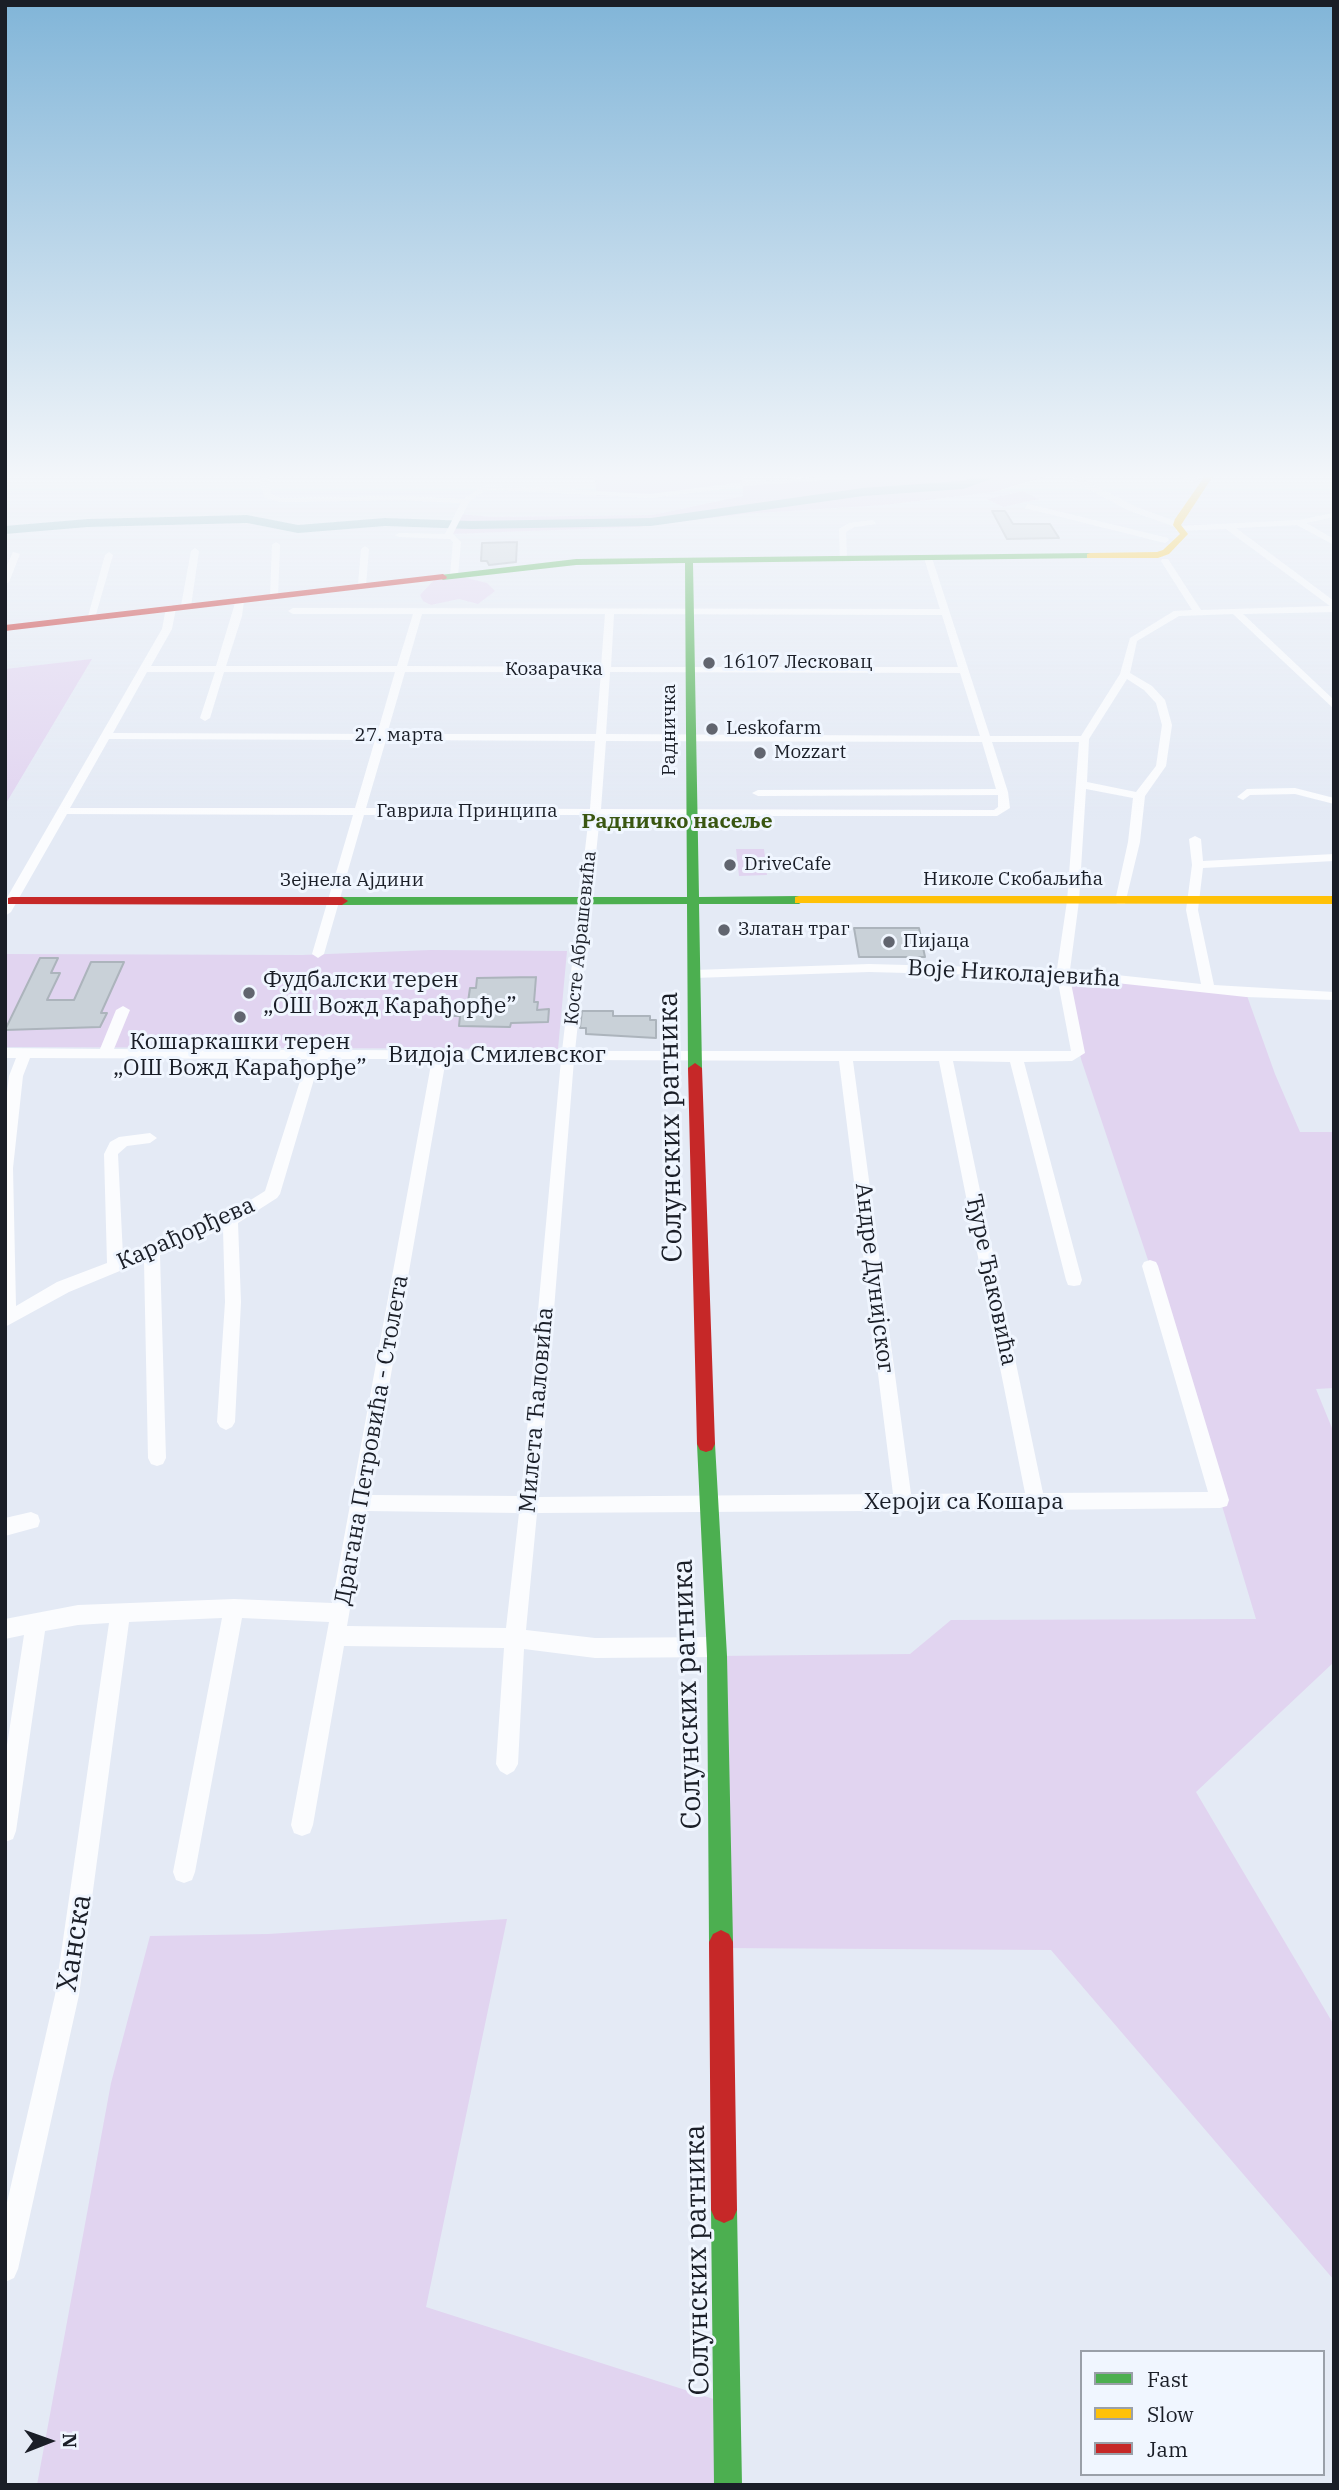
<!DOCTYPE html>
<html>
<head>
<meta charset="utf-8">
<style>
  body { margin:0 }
  #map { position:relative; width:1339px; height:2490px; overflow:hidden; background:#e4eaf5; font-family:"IBM Plex Serif",serif }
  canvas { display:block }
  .frame { position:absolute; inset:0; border:7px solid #1a1e27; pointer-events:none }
  .legend { position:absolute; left:1080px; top:2350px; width:245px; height:126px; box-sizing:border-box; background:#f0f6ff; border:2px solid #9aa0a9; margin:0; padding:9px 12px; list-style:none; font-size:21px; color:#1a1e27 }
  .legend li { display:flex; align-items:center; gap:14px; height:35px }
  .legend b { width:35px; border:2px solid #9aa0a9 }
  .north { position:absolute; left:14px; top:2406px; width:70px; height:70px; -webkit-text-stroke:5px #f0f6ff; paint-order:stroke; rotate:89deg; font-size:19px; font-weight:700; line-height:28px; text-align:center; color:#1a1e27 }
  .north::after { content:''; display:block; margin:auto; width:24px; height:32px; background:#1a1e27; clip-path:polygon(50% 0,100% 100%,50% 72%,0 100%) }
</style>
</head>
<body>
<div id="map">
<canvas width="1339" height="2490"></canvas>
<div class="frame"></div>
<ul class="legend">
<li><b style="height:9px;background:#4caf50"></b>Fast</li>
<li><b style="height:9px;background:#ffc107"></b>Slow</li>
<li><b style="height:9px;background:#c62828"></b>Jam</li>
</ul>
<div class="north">N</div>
</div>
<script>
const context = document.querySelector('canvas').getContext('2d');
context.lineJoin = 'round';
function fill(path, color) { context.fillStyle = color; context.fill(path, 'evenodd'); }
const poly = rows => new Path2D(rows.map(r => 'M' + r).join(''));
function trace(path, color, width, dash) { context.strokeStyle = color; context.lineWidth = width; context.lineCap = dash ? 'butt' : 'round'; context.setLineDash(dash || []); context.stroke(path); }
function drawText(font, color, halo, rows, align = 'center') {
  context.font = font + ' "IBM Plex Serif",serif'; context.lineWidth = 6; context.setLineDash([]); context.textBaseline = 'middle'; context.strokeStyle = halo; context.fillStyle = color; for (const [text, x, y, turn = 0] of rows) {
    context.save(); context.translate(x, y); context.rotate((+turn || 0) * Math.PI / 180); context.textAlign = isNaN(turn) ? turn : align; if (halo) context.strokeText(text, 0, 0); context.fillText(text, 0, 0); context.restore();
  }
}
fill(poly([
  [594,473,742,473,743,483,928,473,1056,473,994,492,884,505,744,514,638,527,449,534,460,514,492,517,652,515,743,496,743,484,650,496,597,496],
  [1023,491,1039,499,1003,507,987,499],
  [463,577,487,583,495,591,478,604,459,599,431,605,423,601,420,595,434,580],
  [92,659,5,805,5,669],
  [736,849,764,849,767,875,739,876],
  [431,950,567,951,558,1049,5,1047,5,954,302,955],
  [1063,973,1246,993,1275,1074,1300,1132,1334,1132,1334,1388,1316,1389,1334,1433,1334,1662,1196,1792,1334,2025,1334,2280,1051,1950,720,1948,717,1656,910,1654,951,1620,1256,1619,1150,1266,1081,1059],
  [507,1919,426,2307,726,2403,728,2485,37,2485,111,2083,150,1936,268,1934]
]), '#e1d4f0');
fill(poly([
  [988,473,1007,473,963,489,863,496,651,526,471,529,385,526,298,533,247,523,88,527,5,534,5,526,88,519,247,515,298,525,385,518,471,521,651,518,863,488,962,481,988,473]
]), '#87b6c0');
const building = poly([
  [992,511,1005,511,1013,524,1050,524,1059,538,1007,539,992,511],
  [517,542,516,562,489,565,487,561,481,561,482,543,517,542],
  [854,928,919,928,925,957,859,957,854,928],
  [40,958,58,958,51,973,60,973,47,1000,74,1000,91,962,124,962,101,1013,107,1013,100,1027,5,1030,40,958],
  [536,977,534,1002,538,1002,537,1010,549,1009,548,1022,511,1023,510,1027,459,1026,460,1016,454,1016,456,1002,468,1002,470,988,476,988,477,978,536,977],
  [582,1011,613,1011,613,1016,650,1016,650,1020,656,1020,656,1038,586,1034,586,1028,580,1028,582,1011]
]);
fill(building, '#c9d1d8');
trace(building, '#acb4bc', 2);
fill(poly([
  [259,473,267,473,271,494,281,498,402,496,464,499,484,485,650,494,743,482,888,473,932,473,743,486,650,498,486,489,469,502,453,534,461,542,458,575,454,578,450,575,453,542,450,539,399,537,395,535,399,533,445,534,461,503,402,500,280,502,264,497,259,473],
  [1077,473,1085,473,1081,478,1086,481,1136,507,1180,523,1180,526,1299,520,1334,513,1334,517,1306,523,1334,539,1334,545,1297,525,1236,528,1334,601,1334,612,1243,614,1334,700,1334,709,1233,614,1179,616,1137,641,1130,673,1152,686,1165,700,1172,725,1166,766,1145,796,1140,842,1125,904,1117,904,1115,901,1128,842,1133,798,1086,789,1079,901,1070,970,1201,984,1186,910,1192,865,1189,839,1195,836,1201,839,1203,861,1334,854,1334,861,1203,868,1198,910,1214,985,1334,992,1334,1000,1246,997,1070,978,1085,1053,1072,1061,1024,1062,1082,1280,1080,1285,1074,1286,1068,1285,1066,1280,1010,1062,953,1061,1043,1493,1208,1492,1142,1266,1144,1262,1150,1260,1156,1262,1158,1266,1229,1500,1227,1506,1220,1508,1036,1510,537,1513,526,1630,595,1638,716,1637,723,1640,726,1647,723,1654,716,1657,595,1658,524,1649,518,1764,514,1771,507,1775,500,1771,496,1764,504,1648,344,1646,313,1825,310,1833,302,1836,294,1833,291,1825,329,1622,242,1618,195,1872,192,1880,184,1883,176,1880,173,1872,222,1618,129,1622,79,1995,18,2269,14,2278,5,2282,5,2211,55,1995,109,1623,78,1625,45,1631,16,1831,13,1839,5,1842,5,1758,24,1635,5,1639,5,1619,78,1605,234,1599,332,1603,432,1059,320,1059,280,1194,277,1198,238,1223,241,1302,235,1422,232,1427,226,1430,220,1427,217,1422,225,1302,223,1229,160,1255,166,1458,163,1464,157,1466,151,1464,148,1458,144,1261,69,1292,5,1327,5,1109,9,1076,16,1058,5,1058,5,1048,100,1049,116,1010,123,1006,130,1010,114,1049,562,1051,589,815,364,815,324,954,318,958,312,954,353,815,67,814,11,912,5,916,5,901,162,629,166,608,171,605,176,608,172,629,151,666,216,666,236,600,240,597,244,600,242,616,226,666,397,666,413,614,293,614,288,611,293,608,940,609,924,558,928,555,932,558,990,736,1081,736,1120,674,1130,638,1174,611,1192,610,1161,561,1162,559,1168,559,1201,610,1330,606,1226,529,1176,531,1176,527,1130,511,1080,485,1073,478,1077,473],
  [422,614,605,614,601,667,407,666,422,614],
  [614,614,942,615,958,667,611,667,614,614],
  [147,672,215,672,200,718,205,721,210,718,224,672,395,672,377,734,113,733,147,672],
  [405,672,601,672,596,734,387,734,405,672],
  [610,672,960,673,980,736,606,734,610,672],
  [1127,679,1144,690,1156,703,1162,725,1156,766,1136,792,1087,782,1089,739,1127,679],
  [109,739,375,740,355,808,70,808,109,739],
  [386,740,595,741,590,809,366,808,386,740],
  [606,741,982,742,996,789,758,790,752,793,758,796,998,795,998,807,994,810,601,809,606,741],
  [992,742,1079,742,1067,901,1057,969,869,964,694,970,688,974,694,978,869,972,1057,977,1071,1051,575,1051,600,816,997,816,1010,808,1008,792,992,742],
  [30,1058,307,1059,265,1191,225,1216,123,1256,118,1154,127,1146,150,1143,157,1138,150,1133,119,1137,110,1142,104,1154,107,1263,57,1282,16,1306,13,1168,23,1076,30,1058],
  [446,1059,561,1060,521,1496,370,1495,446,1059],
  [574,1060,839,1061,893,1494,539,1497,574,1060],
  [853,1061,939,1061,1025,1493,911,1494,853,1061],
  [367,1511,519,1513,506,1628,347,1626,367,1511],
  [1164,473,1178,473,1209,482,1205,484,1164,473],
  [1028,504,1168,538,1169,540,1165,543,1025,508,1028,504],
  [873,520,876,524,854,527,846,532,847,559,840,561,839,529,849,523,873,520],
  [276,542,280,545,278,596,274,599,270,596,272,545,276,542],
  [365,546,369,549,366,585,362,588,358,585,361,549,365,546],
  [195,548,199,551,191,606,186,609,181,606,191,551,195,548],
  [13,552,20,554,9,582,5,585,5,570,13,552],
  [109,552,113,555,95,618,87,620,105,555,109,552],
  [1295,788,1334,798,1334,804,1295,794,1250,795,1243,800,1237,797,1247,789,1295,788],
  [31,1512,38,1515,40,1521,38,1527,5,1536,5,1518,31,1512]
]), '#fbfcfe');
fill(poly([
  [1090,553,1093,554,1093,558,693,563,699,897,799,896,805,900,799,904,699,904,702,1068,700,1071,695,1073,688,1068,687,904,342,905,336,901,342,897,687,897,685,563,576,565,443,580,439,577,440,575,576,559,1090,553],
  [706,1436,712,1438,715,1444,727,1656,733,1942,729,1950,721,1954,713,1950,709,1942,707,1656,697,1444,700,1438,706,1436],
  [724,2197,733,2201,737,2210,742,2485,714,2485,711,2210,715,2201,724,2197]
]), '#4caf50');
fill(poly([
  [1207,473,1215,473,1181,525,1188,534,1169,554,1158,558,1087,558,1087,554,1090,553,1157,552,1163,550,1180,534,1173,525,1175,519,1207,473],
  [799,896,1334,896,1334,904,795,903,795,897,799,896]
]), '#ffc107');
fill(poly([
  [443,574,447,577,446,579,5,631,5,625,443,574],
  [12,897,342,897,348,901,342,905,8,904,8,898,12,897],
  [695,1063,702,1068,715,1444,712,1450,706,1452,700,1450,697,1444,688,1068,695,1063],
  [721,1930,729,1934,733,1942,737,2210,733,2219,724,2223,715,2219,711,2210,709,1942,713,1934,721,1930]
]), '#c62828');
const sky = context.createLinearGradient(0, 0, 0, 822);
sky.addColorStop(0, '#81b5d8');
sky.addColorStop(0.58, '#f3f6fa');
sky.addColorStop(1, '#f3f6fa00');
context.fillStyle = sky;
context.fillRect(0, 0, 1339, 822);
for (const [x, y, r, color] of [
  [709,663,7,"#61656f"],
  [712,729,7,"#61656f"],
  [760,753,7,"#61656f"],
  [730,865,7,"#61656f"],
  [724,930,7,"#61656f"],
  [889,942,7,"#61656f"],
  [249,993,7,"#61656f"],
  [240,1017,7,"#61656f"]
]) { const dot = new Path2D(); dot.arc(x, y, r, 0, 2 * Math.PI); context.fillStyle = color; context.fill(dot); trace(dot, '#f0f6ff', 2.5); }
drawText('19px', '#1a1e27', '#f0f6ff', [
  ["16107 Лесковац",723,663],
  ["Leskofarm",726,729],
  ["Mozzart",774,753],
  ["DriveCafe",744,865],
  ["Златан траг",738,930],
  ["Пијаца",903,942]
], 'left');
drawText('19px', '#1a1e27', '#f0f6ff', [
  ["Козарачка",554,670],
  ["Радничка",670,730,-90],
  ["27. марта",399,736],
  ["Гаврила Принципа",467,812],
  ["Николе Скобаљића",1013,880],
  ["Зејнела Ајдини",352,881],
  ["Косте Абрашевића",581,938,-84]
]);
drawText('bold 21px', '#395611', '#f0f6ff', [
  ["Радничко насеље",677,822]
]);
drawText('23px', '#1a1e27', '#f0f6ff', [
  ["Воје Николајевића",1014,974,3],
  ["Видоја Смилевског",497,1055],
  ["Карађорђева",186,1234,-24],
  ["Андре Дунијског",874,1278,83],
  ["Ђуре Ђаковића",991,1280,78],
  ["Милета Ћаловића",537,1410,-85],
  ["Драгана Петровића - Столета",372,1440,-80],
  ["Хероји са Кошара",964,1502]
]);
drawText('23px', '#1a1e27', '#f0f6ff', [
  ["Фудбалски терен",263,980],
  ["„ОШ Вожд Карађорђе”",263,1006],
  ["Кошаркашки терен",240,1042,"center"],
  ["„ОШ Вожд Карађорђе”",240,1068,"center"]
], 'left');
drawText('28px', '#1a1e27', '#f0f6ff', [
  ["Солунских ратника",671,1127,-91],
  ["Солунских ратника",688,1694,-92],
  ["Ханска",75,1943,-81],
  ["Солунских ратника",698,2260,-91]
]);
</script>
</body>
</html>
